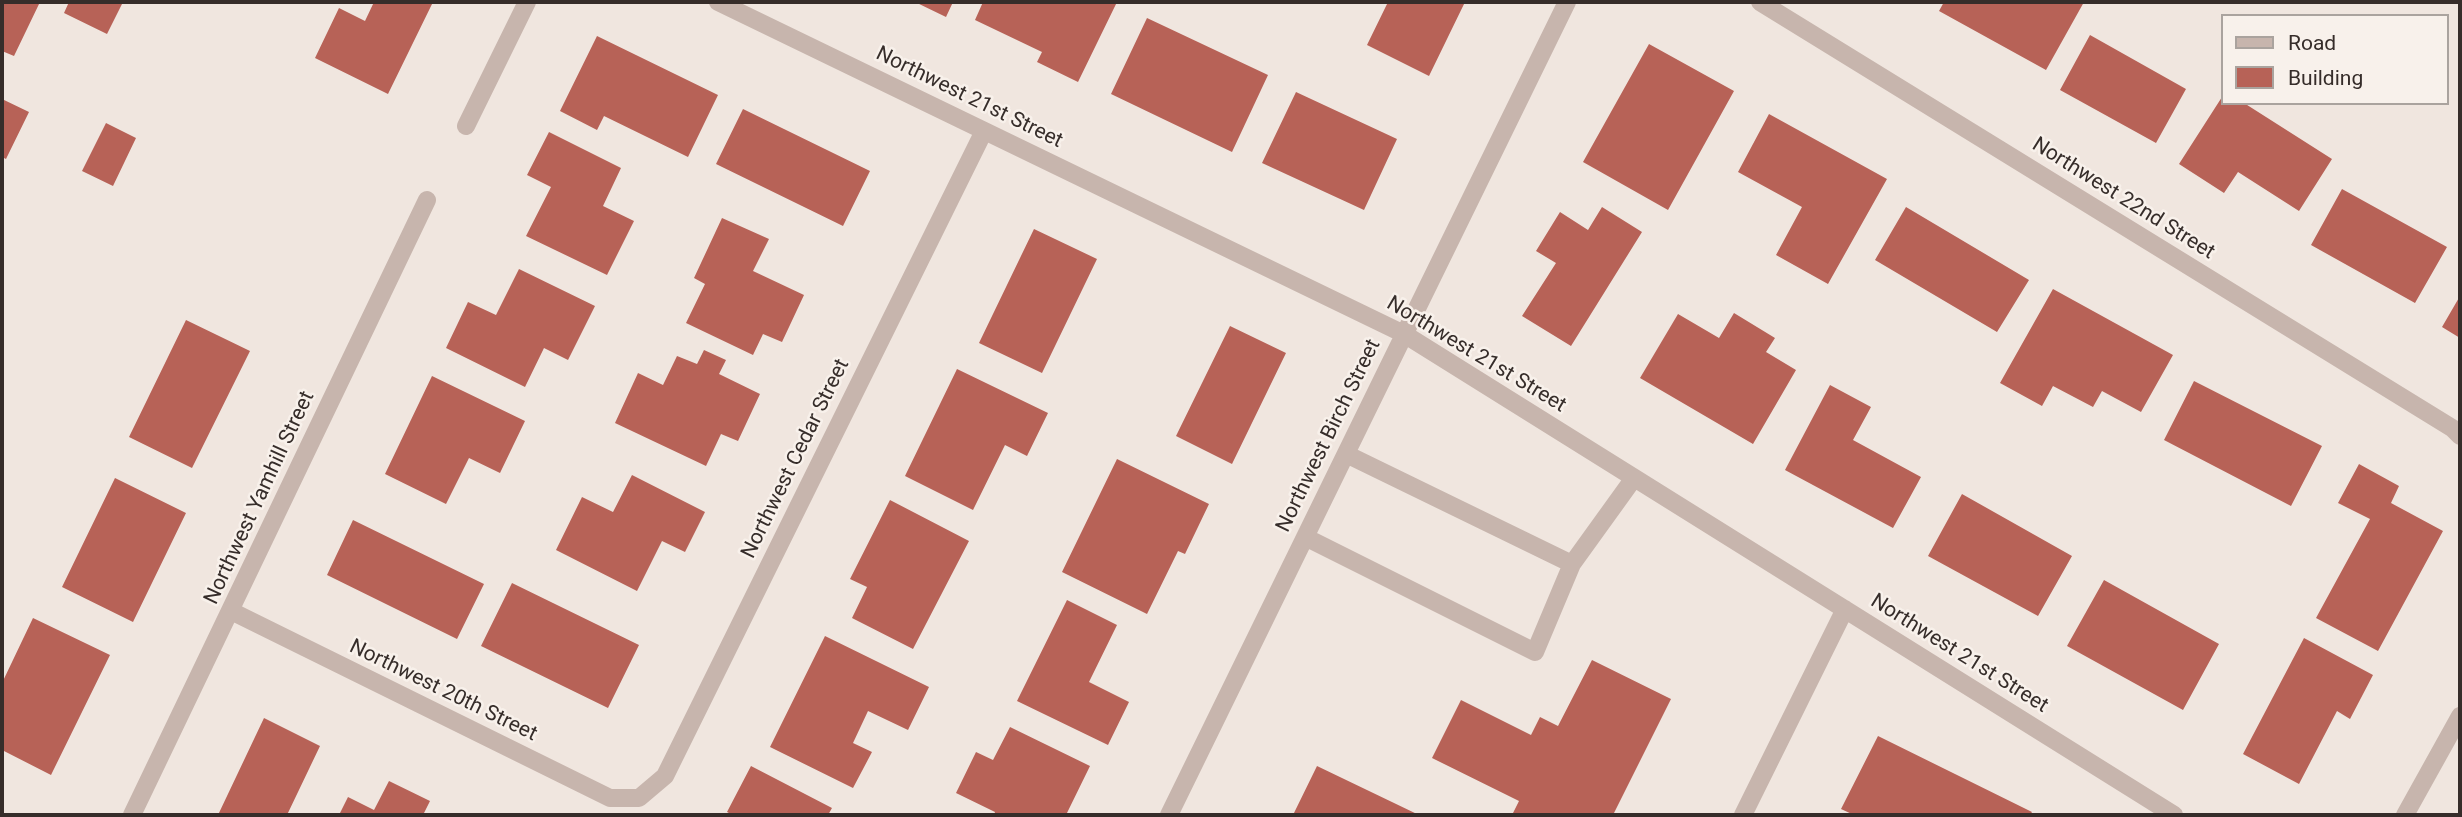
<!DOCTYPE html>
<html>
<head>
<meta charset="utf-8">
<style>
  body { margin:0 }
  #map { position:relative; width:2462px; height:817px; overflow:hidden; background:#f0e6df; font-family:Roboto,sans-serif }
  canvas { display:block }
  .frame { position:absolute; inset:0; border:4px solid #362d2a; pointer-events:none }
  .legend { position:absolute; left:2221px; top:14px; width:228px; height:91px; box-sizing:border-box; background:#f8f1eb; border:2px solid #aaa39e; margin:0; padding:9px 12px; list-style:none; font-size:21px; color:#362d2a }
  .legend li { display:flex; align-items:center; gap:14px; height:35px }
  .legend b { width:35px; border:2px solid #aaa39e }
</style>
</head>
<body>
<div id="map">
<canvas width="2462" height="817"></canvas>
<div class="frame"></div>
<ul class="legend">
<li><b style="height:9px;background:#c7b5ad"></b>Road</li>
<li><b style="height:19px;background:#b76257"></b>Building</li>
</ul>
</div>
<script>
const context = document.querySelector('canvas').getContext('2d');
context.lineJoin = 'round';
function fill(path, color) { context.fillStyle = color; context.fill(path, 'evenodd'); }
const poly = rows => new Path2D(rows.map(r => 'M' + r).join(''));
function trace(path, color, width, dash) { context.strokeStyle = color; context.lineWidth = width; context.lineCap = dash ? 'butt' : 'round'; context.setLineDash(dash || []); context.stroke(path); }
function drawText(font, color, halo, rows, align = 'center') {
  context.font = font + ' Roboto,sans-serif'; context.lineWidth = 5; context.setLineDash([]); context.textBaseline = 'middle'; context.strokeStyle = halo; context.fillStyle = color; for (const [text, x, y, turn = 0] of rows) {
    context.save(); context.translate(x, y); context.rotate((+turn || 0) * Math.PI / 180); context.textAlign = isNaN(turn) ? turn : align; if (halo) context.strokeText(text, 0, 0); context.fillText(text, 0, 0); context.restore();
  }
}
fill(poly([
  [2,2,40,2,14,56,2,51],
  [69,2,123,2,107,34,64,13],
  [374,2,433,2,388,94,315,58,339,8,365,21],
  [915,2,953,2,946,17],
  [983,2,1117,2,1078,82,1037,62,1042,52,975,20],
  [1388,2,1465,2,1429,76,1367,45],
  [1944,2,2084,2,2046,70,1939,11],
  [1147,18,1268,75,1232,152,1111,94],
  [2090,35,2186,89,2156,143,2060,90],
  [597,36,718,95,688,157,604,116,597,130,560,111],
  [1649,44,1734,91,1668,210,1583,162],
  [1296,92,1397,139,1364,210,1262,163],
  [2222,97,2222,103,2244,103,2332,159,2299,211,2238,172,2224,193,2179,164],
  [2,99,29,112,6,159,2,157],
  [743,109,870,171,843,226,716,164],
  [1769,114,1887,179,1828,284,1776,255,1802,207,1738,172],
  [106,123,136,138,113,186,82,171],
  [549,132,621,168,603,206,634,221,607,275,526,236,551,187,527,175],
  [2342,189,2447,247,2415,303,2311,245],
  [1602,207,1642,232,1571,346,1522,316,1556,263,1536,251,1560,212,1588,230],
  [1906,207,2029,280,1997,332,1875,260],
  [722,218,769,239,753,271,804,295,782,342,763,334,753,355,686,323,705,284,694,278],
  [1034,229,1097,259,1042,373,979,343],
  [519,269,595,306,568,360,544,348,525,387,446,348,468,302,496,315],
  [2053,289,2173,355,2141,412,2102,391,2093,407,2053,386,2042,406,2000,383],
  [2460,296,2460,338,2442,327],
  [1734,313,1775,338,1766,352,1796,370,1753,444,1640,378,1678,314,1719,338],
  [186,320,250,351,192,468,129,437],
  [1230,326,1286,353,1232,464,1176,436],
  [704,350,726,360,719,374,760,394,738,441,721,434,706,466,615,423,638,373,663,385,677,356,697,364],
  [957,369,1048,413,1027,456,1005,445,973,510,905,476],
  [432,376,525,421,500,473,469,458,446,504,385,474],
  [2194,381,2322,446,2291,506,2164,440],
  [1830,385,1871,407,1853,440,1921,477,1893,528,1785,470],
  [1117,459,1209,504,1185,554,1178,551,1147,614,1062,572],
  [2359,464,2399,486,2391,503,2443,531,2378,651,2316,618,2370,519,2338,503],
  [632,475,705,512,685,552,662,541,637,591,556,550,582,497,613,512],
  [115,478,186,513,133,622,62,587],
  [1962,494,2072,556,2038,616,1928,556],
  [890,500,969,541,913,649,852,618,867,587,850,579],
  [353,520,484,584,457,639,327,575],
  [2104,580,2219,644,2183,710,2067,646],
  [512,583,639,645,608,708,481,646],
  [1067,600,1117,625,1089,682,1129,702,1108,745,1017,701],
  [33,618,110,655,51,775,2,750,2,683],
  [825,636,929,687,908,730,868,711,853,743,872,752,853,788,770,747],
  [2304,638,2373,675,2350,719,2337,711,2299,784,2243,754],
  [1592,660,1671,699,1613,815,1512,815,1519,801,1432,758,1461,700,1531,735,1540,717,1558,726],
  [264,718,320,746,287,815,218,815],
  [1010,727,1090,766,1066,815,994,815,995,812,956,793,976,752,993,760],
  [1878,736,2032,812,2030,815,1854,815,1841,809],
  [751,766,832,808,828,815,733,815,727,812],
  [1317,766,1419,815,1293,815],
  [389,781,430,801,423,815,339,815,348,797,374,810]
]), '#b76257');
trace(poly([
  [718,2,1404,334,2174,815],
  [1760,2,2452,428,2460,436],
  [466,126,527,2],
  [1346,454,1572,564],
  [1305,537,1535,652,1572,564,1634,478],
  [231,611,610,798,639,798,665,776,984,131],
  [132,815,427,200],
  [1169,815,1567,2],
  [1743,815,1845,609],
  [2405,815,2460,716]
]), '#c7b5ad', 18);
drawText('21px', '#362d2a', '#f8f1eb', [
  ["Northwest 21st Street",969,98,26],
  ["Northwest 22nd Street",2123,199,32],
  ["Northwest 21st Street",1476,355,31],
  ["Northwest Birch Street",1329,436,-64],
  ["Northwest Cedar Street",796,459,-64],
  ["Northwest Yamhill Street",260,498,-65],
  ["Northwest 21st Street",1959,654,32],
  ["Northwest 20th Street",443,691,26]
]);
</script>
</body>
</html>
